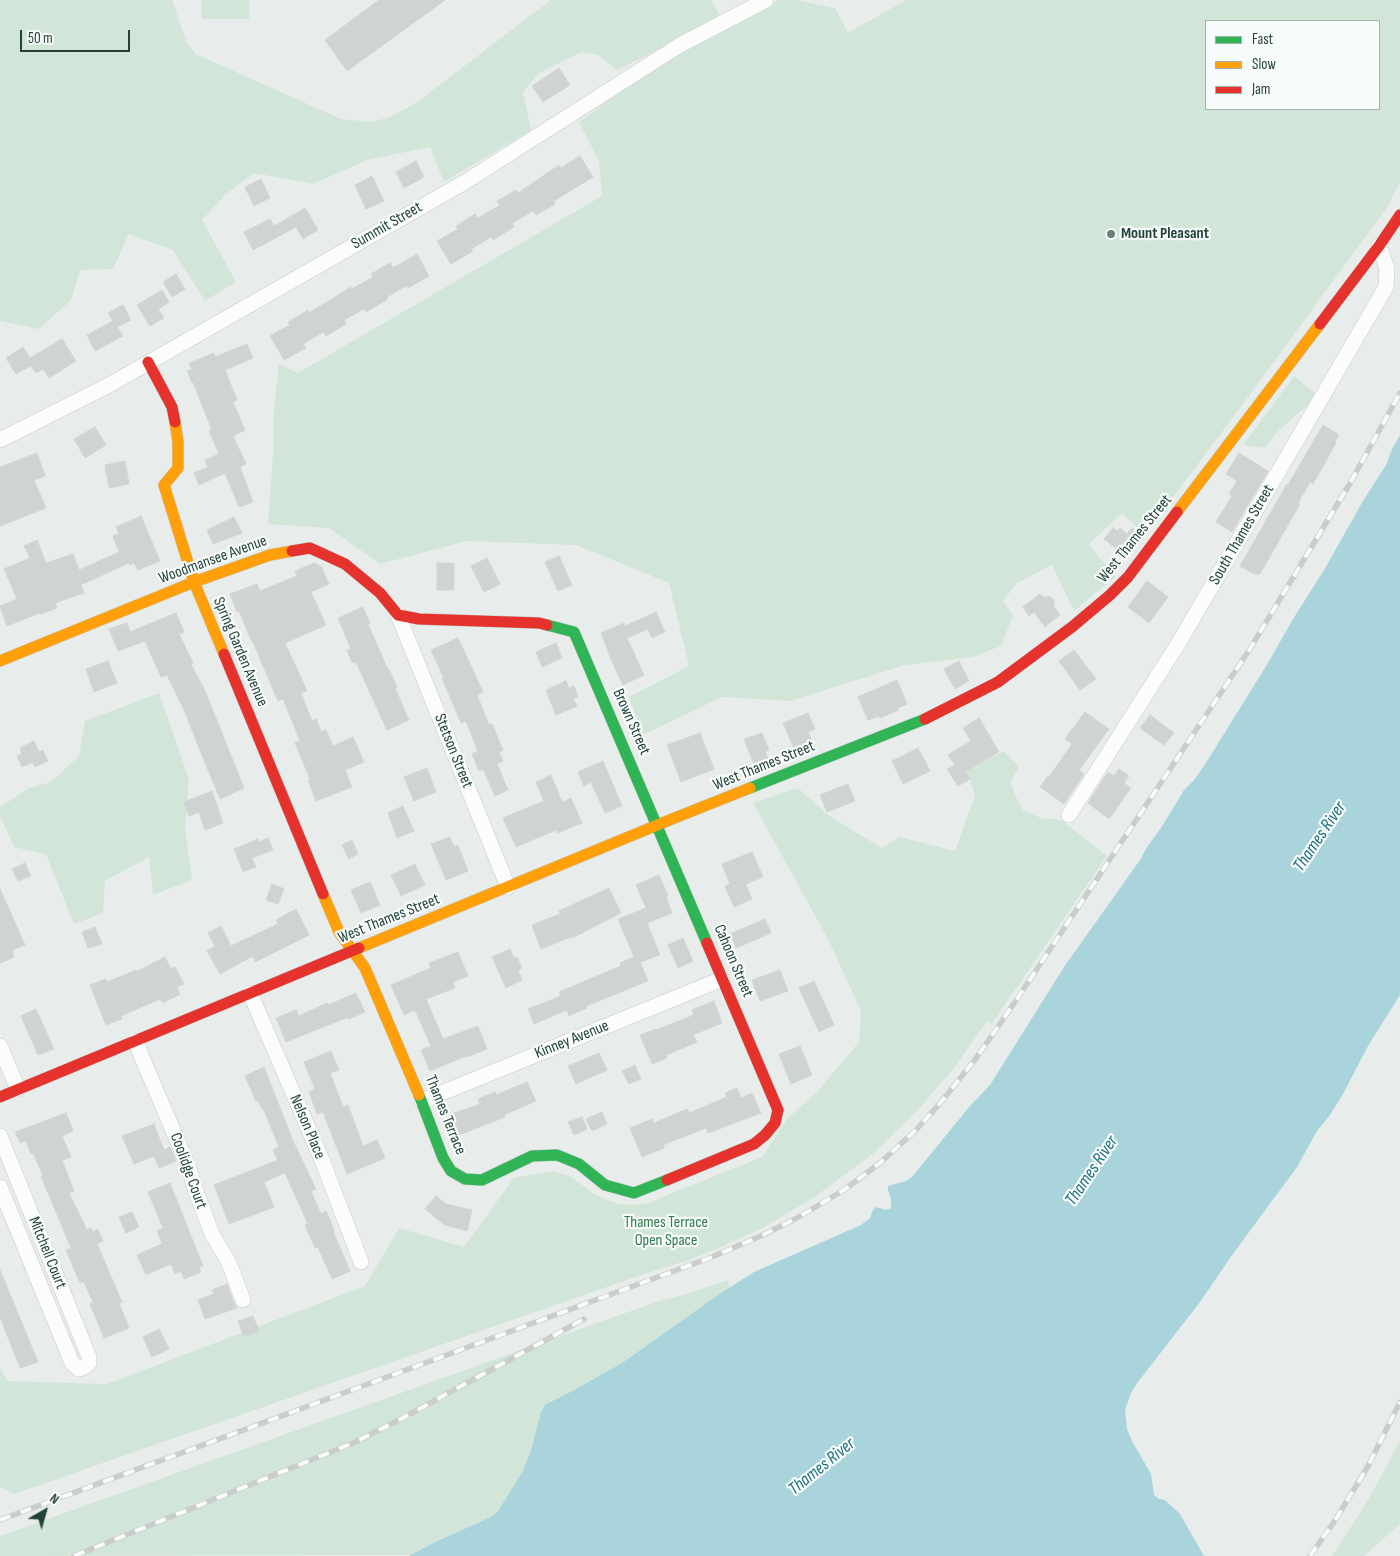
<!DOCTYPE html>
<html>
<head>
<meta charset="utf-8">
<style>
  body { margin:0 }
  #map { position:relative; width:1400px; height:1556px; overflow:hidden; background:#e8edeb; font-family:"Sofia Sans Condensed",sans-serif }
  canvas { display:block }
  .legend { position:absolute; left:1205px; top:20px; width:175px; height:90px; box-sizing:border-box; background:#f7fbf9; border:1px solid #a3b1ad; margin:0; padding:6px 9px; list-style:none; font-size:15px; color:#24423a }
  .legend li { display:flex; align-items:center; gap:10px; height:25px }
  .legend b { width:25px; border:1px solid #a3b1ad }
  .north { position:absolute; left:20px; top:1486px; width:50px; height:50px; -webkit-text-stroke:4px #f7fbf9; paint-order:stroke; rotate:38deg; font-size:14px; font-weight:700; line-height:20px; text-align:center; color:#24423a }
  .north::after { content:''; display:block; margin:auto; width:18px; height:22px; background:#24423a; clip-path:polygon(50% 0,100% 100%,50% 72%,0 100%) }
  .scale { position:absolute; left:20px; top:30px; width:110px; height:22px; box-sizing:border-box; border:2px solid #24423a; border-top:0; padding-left:6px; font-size:15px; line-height:18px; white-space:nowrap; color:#24423a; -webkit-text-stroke:4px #f7fbf9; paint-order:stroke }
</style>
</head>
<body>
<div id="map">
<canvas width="1400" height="1556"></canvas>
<ul class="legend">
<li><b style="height:6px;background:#30b455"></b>Fast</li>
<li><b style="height:6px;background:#ff9f0a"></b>Slow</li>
<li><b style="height:6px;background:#e5322d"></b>Jam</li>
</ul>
<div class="north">N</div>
<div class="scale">50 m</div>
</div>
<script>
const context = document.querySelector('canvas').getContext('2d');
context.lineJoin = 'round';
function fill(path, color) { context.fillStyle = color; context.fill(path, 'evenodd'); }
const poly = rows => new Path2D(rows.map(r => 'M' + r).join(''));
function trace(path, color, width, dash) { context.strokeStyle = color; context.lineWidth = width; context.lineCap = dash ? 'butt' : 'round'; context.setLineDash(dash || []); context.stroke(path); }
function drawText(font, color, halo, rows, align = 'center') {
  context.font = font + ' "Sofia Sans Condensed",sans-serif'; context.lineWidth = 4.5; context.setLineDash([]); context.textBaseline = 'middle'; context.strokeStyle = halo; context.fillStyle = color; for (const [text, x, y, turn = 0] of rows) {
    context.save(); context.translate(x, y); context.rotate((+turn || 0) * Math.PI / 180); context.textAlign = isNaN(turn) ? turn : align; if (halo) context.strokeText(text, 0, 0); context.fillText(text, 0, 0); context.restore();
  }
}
fill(poly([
  [0,0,172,0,186,41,196,54,341,119,371,122,391,117,417,102,551,0,711,0,721,18,617,70,598,55,581,52,539,73,523,92,531,130,444,182,430,147,367,160,313,184,254,173,225,195,202,220,236,282,205,301,173,250,129,234,113,269,80,270,71,300,39,329,0,321],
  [201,0,249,0,249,19,202,19],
  [779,0,795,0,835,8,848,33,906,0,1400,0,1400,182,1388,206,1240,408,1145,535,1122,513,1089,544,1115,577,1074,611,1052,565,1017,583,1003,601,1013,615,1001,646,973,657,905,665,790,701,722,697,643,735,629,697,689,666,669,583,576,545,467,541,380,564,329,528,268,524,273,454,274,407,279,364,298,373,602,196,599,161,579,122,665,59],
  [1206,21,1379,21,1379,109,1206,109],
  [1294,376,1316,394,1308,405,1279,430,1265,448,1243,445],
  [159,693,189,779,185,829,192,880,153,895,149,857,105,881,103,913,74,924,46,854,14,847,0,816,0,807,29,788,51,782,79,756,85,721],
  [1004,751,1019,767,1011,781,1014,793,1023,810,1041,818,1061,820,1107,856,991,1025,987,1021,954,1068,918,1110,874,1153,816,1196,763,1228,714,1250,689,1260,650,1272,14,1494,0,1487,0,1368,8,1381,107,1384,365,1286,399,1228,464,1247,514,1178,554,1171,570,1176,596,1195,607,1200,619,1204,635,1205,648,1203,762,1157,787,1119,818,1091,859,1042,861,1011,828,939,753,803,798,788,828,815,882,848,900,837,955,851,975,795,970,779,965,772],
  [727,1280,730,1288,715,1297,622,1363,574,1390,550,1401,523,1471,498,1511,493,1516,435,1542,411,1555,0,1556,0,1536,656,1302,687,1294],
  [1400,1441,1400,1524,1364,1556,1332,1556,1367,1502]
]), '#d1e6d8');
fill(poly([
  [1400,435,1400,995,1368,1046,1343,1094,1330,1115,1317,1131,1297,1167,1230,1258,1200,1302,1138,1382,1131,1393,1125,1410,1127,1429,1133,1443,1151,1474,1154,1495,1159,1499,1165,1500,1180,1514,1204,1556,409,1556,435,1542,493,1516,498,1511,523,1471,532,1447,541,1412,546,1404,574,1390,622,1363,715,1297,754,1272,861,1225,870,1218,873,1210,876,1207,886,1210,891,1208,891,1200,888,1190,888,1186,906,1181,911,1178,970,1106,990,1085,1064,967,1140,860,1147,847,1161,828,1184,790,1195,779,1209,758,1268,663,1293,619,1324,570,1363,501,1386,465,1392,449]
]), '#a9d4db');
const building = poly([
  [379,0,445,0,347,71,325,40,379,0],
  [559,68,570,85,543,102,532,86,559,68],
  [580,156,593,177,554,201,555,204,536,215,533,211,512,223,514,227,493,240,491,237,471,249,473,251,451,264,437,241,458,229,456,226,475,214,478,218,500,205,497,201,516,190,518,193,559,165,561,168,580,156],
  [416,161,424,177,404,188,396,172,416,161],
  [372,176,384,201,366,209,355,185,372,176],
  [261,179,270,198,254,206,245,187,261,179],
  [305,208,318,230,303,239,296,227,253,250,244,232,270,219,274,226,305,208],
  [417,254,429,276,408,288,406,286,387,297,388,299,366,312,364,309,344,320,346,324,326,336,323,332,303,344,306,348,284,360,270,336,290,325,288,322,308,310,309,313,351,287,352,289,373,277,371,274,390,263,393,268,417,254],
  [176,274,185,289,172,297,163,282,176,274],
  [162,290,169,302,158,309,164,318,150,326,137,305,162,290],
  [123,305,131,320,117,327,123,336,95,351,87,335,113,321,108,313,123,305],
  [62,339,76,361,49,378,43,369,36,373,31,366,16,374,6,358,23,347,30,358,62,339],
  [247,344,253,358,225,370,237,400,233,402,245,430,233,436,246,464,240,467,253,502,239,507,225,473,199,485,194,473,208,467,205,460,219,454,209,431,212,430,193,382,192,383,187,371,192,369,189,363,214,353,215,357,247,344],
  [1323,425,1339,435,1335,442,1336,443,1313,484,1310,482,1298,503,1300,504,1260,574,1254,574,1240,566,1287,484,1288,485,1323,425],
  [95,427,106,445,85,458,74,439,95,427],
  [37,453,45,476,34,480,46,508,0,526,0,467,37,453],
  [1239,453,1268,471,1232,532,1216,522,1232,496,1229,494,1237,481,1226,474,1239,453],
  [125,461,129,484,109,488,105,465,125,461],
  [141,516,160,561,138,570,134,563,130,565,129,563,81,585,84,593,55,603,57,608,41,614,40,613,7,626,0,606,17,599,4,569,30,558,24,546,37,540,46,563,73,554,79,570,119,552,113,536,119,534,116,527,141,516],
  [234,517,242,533,213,544,207,530,234,517],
  [1113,528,1117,531,1120,528,1127,534,1132,528,1144,537,1132,552,1122,544,1118,550,1104,539,1113,528],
  [559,556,572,585,558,591,545,562,559,556],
  [487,558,500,584,484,592,471,566,487,558],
  [314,563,321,566,329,584,311,592,326,625,285,643,307,691,301,693,312,721,316,719,321,732,326,730,333,746,353,737,364,762,345,770,352,787,316,801,308,780,310,779,295,743,300,741,284,701,283,699,278,701,253,642,252,642,239,611,237,612,230,594,257,584,260,591,297,576,295,571,314,563],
  [437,563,454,563,454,590,437,590,437,563],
  [1147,581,1168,597,1149,623,1128,607,1147,581],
  [1040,594,1043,597,1051,597,1054,601,1054,607,1060,615,1045,627,1034,612,1029,616,1023,607,1040,594],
  [363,607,370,623,368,624,388,670,389,669,397,687,395,688,409,720,387,730,356,662,352,663,347,650,351,649,338,618,363,607],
  [656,612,665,632,652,638,648,629,627,638,644,675,623,685,613,664,601,633,624,623,625,626,656,612],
  [176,613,184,632,179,634,193,663,191,664,206,693,244,788,220,799,199,748,185,712,167,675,161,677,145,641,118,651,109,629,127,623,130,632,176,613],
  [458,638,483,692,477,695,489,725,492,724,503,750,499,752,503,761,497,764,508,790,495,796,483,769,479,771,472,754,478,751,466,721,461,723,442,678,444,678,431,650,458,638],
  [556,643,562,658,542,667,536,652,556,643],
  [1074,650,1096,679,1080,690,1059,661,1074,650],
  [108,661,117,683,94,692,86,669,108,661],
  [959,661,969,681,955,689,944,669,959,661],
  [897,680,907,704,898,708,899,710,880,718,879,716,868,720,858,697,897,680],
  [566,681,569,688,574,686,578,697,573,699,577,706,556,715,546,690,566,681],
  [1085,712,1109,729,1079,770,1084,774,1064,804,1040,787,1048,776,1049,777,1072,744,1065,739,1085,712],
  [808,713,815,729,808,732,812,741,794,749,783,723,808,713],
  [1150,715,1174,733,1164,745,1140,728,1150,715],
  [979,718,999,752,965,772,970,779,958,786,947,769,955,765,948,755,971,741,963,728,979,718],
  [700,733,714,769,681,782,667,745,700,733],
  [762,733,769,750,765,751,768,759,754,764,744,739,762,733],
  [34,741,39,752,43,750,48,761,35,767,32,762,22,767,17,756,22,754,20,748,34,741],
  [918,748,930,771,903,784,892,761,918,748],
  [603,761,622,806,605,813,591,782,584,786,578,772,603,761],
  [427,768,436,792,414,801,404,777,427,768],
  [1119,769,1129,776,1124,783,1131,788,1109,819,1088,803,1108,772,1114,776,1119,769],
  [551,775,562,802,571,798,582,823,557,833,556,830,516,847,503,818,544,801,536,782,551,775],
  [848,784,855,801,827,812,820,795,848,784],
  [212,791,223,823,205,830,199,812,189,816,184,802,212,791],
  [403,806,414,831,397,838,388,813,403,806],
  [450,837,454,847,458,845,468,871,446,880,431,844,450,837],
  [268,838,273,850,252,858,256,867,243,872,234,849,258,839,259,842,268,838],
  [352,840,358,854,349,859,342,845,352,840],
  [752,852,763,877,746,884,752,899,734,907,725,886,730,884,722,864,752,852],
  [25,863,31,876,18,881,12,869,25,863],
  [415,864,425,885,401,896,391,875,415,864],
  [659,875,668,896,666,897,672,913,647,923,660,955,640,962,648,981,586,1006,587,1008,569,1016,567,1010,534,1024,528,1009,561,996,559,992,621,966,620,963,634,957,618,919,646,908,636,885,659,875],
  [370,882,380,905,361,913,351,890,370,882],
  [272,884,284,889,278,904,266,900,272,884],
  [609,888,621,913,572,938,571,937,541,949,532,925,560,914,559,911,609,888],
  [0,889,25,945,12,950,14,957,0,963,0,889],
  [296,909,309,935,255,962,253,956,220,974,207,951,215,946,208,933,221,926,231,946,278,924,276,920,296,909],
  [765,919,771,933,736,948,730,934,765,919],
  [95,927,102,944,88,948,82,932,95,927],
  [683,938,693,961,678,968,668,945,683,938],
  [510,949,514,958,517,957,522,968,518,970,522,980,506,988,492,957,510,949],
  [458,952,468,976,453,982,455,988,426,999,443,1039,478,1026,487,1049,467,1057,466,1056,430,1071,421,1050,431,1046,415,1010,404,1015,391,985,431,968,429,963,458,952],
  [165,957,171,969,175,967,184,984,177,987,180,994,163,1003,160,999,121,1016,122,1019,106,1025,90,985,105,979,107,982,136,970,136,972,165,957],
  [780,970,788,991,760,1001,752,980,780,970],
  [814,981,834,1025,819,1032,799,988,814,981],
  [356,993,365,1012,349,1019,348,1017,286,1042,276,1018,296,1010,299,1016,327,1003,328,1005,356,993],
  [714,1001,722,1023,693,1035,697,1042,666,1055,667,1058,652,1064,640,1035,656,1029,656,1030,694,1015,692,1010,714,1001],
  [36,1009,54,1049,38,1055,21,1016,36,1009],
  [800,1046,812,1075,791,1084,779,1054,800,1046],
  [331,1051,339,1070,330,1073,343,1107,348,1105,363,1146,377,1140,385,1158,347,1174,323,1112,317,1114,309,1092,315,1089,304,1062,331,1051],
  [599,1053,607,1070,576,1084,568,1066,599,1053],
  [635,1065,641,1079,629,1084,622,1071,635,1065],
  [264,1067,293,1141,316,1189,311,1191,321,1214,326,1211,334,1230,333,1231,350,1271,332,1279,318,1247,315,1248,305,1225,308,1224,285,1173,264,1182,274,1207,229,1224,214,1185,278,1160,273,1150,279,1147,263,1108,262,1109,258,1100,256,1101,245,1076,264,1067],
  [527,1082,536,1101,504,1115,505,1117,456,1136,448,1115,480,1104,478,1099,495,1092,496,1095,527,1082],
  [737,1088,741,1098,752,1093,761,1113,708,1133,706,1128,663,1145,664,1148,642,1157,630,1128,652,1119,654,1123,687,1109,689,1113,727,1097,725,1093,737,1088],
  [602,1112,607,1124,592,1131,586,1119,602,1112],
  [66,1113,73,1131,62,1136,71,1157,62,1160,74,1191,69,1193,87,1230,91,1228,93,1232,98,1229,103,1241,97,1244,122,1302,119,1303,129,1328,104,1338,90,1304,93,1302,84,1282,80,1283,66,1250,71,1248,41,1176,43,1175,33,1153,31,1154,26,1141,20,1143,15,1132,66,1113],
  [582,1117,587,1129,574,1135,568,1122,582,1117],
  [154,1124,164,1150,170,1147,176,1161,159,1168,154,1156,134,1164,122,1136,154,1124],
  [170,1183,203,1266,199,1267,201,1272,184,1279,181,1271,175,1274,171,1264,146,1275,137,1255,162,1244,157,1231,163,1228,148,1192,170,1183],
  [436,1196,446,1204,472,1210,467,1231,445,1225,425,1209,436,1196],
  [132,1212,139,1227,126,1233,119,1217,132,1212],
  [0,1270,38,1362,20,1368,0,1317,0,1270],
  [227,1284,234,1303,237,1308,205,1319,198,1300,214,1294,212,1290,227,1284],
  [253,1316,259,1331,244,1337,238,1321,253,1316],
  [159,1329,169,1349,152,1357,143,1337,159,1329]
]);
fill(building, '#cfd4d2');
trace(building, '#d1d6d4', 1);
const street = poly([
  [0,440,111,384,465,182,680,45,766,0],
  [398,615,508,887],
  [1069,815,1178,644,1386,287,1387,268,1379,246],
  [250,993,322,1160,361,1262],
  [135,1041,189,1168,194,1186,212,1234,229,1263,243,1300],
  [0,1046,18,1089],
  [422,1101,722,979],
  [0,1136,89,1357,89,1363,85,1367,79,1369,72,1363,0,1187]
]);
const fast = poly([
  [547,625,574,632,707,943],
  [750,788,925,719],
  [419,1095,443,1158,451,1171,465,1179,482,1180,532,1156,557,1155,579,1164,605,1185,634,1193,667,1180]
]);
const slow = poly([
  [175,422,178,442,178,468,164,485,194,582,224,654],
  [1177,512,1320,324],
  [0,661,194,582,270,555,292,551],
  [323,894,339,932,365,968,419,1095],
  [359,948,672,819,750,788]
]);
const jam = poly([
  [1320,324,1379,246,1400,215],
  [148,362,172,407,175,422],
  [292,551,310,548,345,564,380,593,398,615,419,619,539,623,547,625],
  [224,654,323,894],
  [925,719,998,682,1072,627,1110,595,1128,577,1177,512],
  [0,1097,359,948],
  [667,1180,754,1144,765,1135,775,1123,778,1110,707,943]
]);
trace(street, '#c5cac8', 16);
trace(fast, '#c3cbc8', 12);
trace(slow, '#c3cbc8', 12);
trace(jam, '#c3cbc8', 12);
trace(street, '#fcfcfc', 15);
trace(fast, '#30b455', 11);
trace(slow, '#ff9f0a', 11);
trace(jam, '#e5322d', 11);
const rail = poly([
  [0,1520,712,1257,763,1235,797,1218,844,1190,880,1163,916,1130,942,1101,977,1057,1017,999,1248,652,1349,485,1400,393],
  [74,1556,353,1443,399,1420,584,1319],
  [1310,1556,1334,1522,1367,1468,1400,1402]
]);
trace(rail, '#c9cdcc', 5.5);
trace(rail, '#f7fbf9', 4, [11]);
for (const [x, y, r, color] of [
  [1111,234,5,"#697e78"]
]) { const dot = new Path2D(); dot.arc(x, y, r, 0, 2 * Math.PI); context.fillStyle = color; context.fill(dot); trace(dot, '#f7fbf9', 2); }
drawText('16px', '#24423a', '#f7fbf9', [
  ["Summit Street",387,226,-30],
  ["South Thames Street",1242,535,-60],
  ["West Thames Street",1135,539,-51],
  ["Woodmansee Avenue",213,560,-20],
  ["Spring Garden Avenue",240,652,67],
  ["Brown Street",631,722,66],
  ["Stetson Street",453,751,68],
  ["West Thames Street",764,766,-22],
  ["West Thames Street",389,919,-22],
  ["Cahoon Street",733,961,67],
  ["Kinney Avenue",572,1040,-22],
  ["Thames Terrace",445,1115,68],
  ["Nelson Place",307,1127,67],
  ["Coolidge Court",188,1171,70],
  ["Mitchell Court",47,1253,68]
]);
drawText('bold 16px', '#24423a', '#f7fbf9', [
  ["Mount Pleasant",1121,234]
], 'left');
drawText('16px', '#2d7a4b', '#f7fbf9', [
  ["Thames Terrace",666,1223],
  ["Open Space",666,1241]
]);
drawText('italic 18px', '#1c6f80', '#f7fbf9', [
  ["Thames River",1320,837,-56],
  ["Thames River",1092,1171,-56],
  ["Thames River",822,1467,-39]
]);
</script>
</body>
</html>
